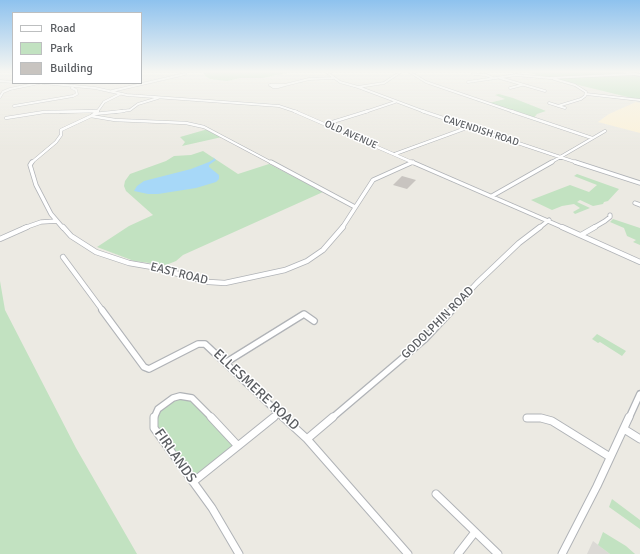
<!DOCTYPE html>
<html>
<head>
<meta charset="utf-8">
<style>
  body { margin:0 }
  #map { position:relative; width:640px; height:554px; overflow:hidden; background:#eceae3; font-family:Signika,sans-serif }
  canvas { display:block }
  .legend { position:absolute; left:12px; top:12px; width:130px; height:72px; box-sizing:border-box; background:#fff; border:1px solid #bdbfc0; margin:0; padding:5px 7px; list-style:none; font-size:12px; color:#5b5e62 }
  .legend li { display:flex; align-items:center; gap:8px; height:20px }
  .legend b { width:20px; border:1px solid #bdbfc0 }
</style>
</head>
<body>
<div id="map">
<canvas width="640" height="554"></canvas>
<ul class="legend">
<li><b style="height:5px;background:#fff"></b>Road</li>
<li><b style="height:11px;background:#c2e2c1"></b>Park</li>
<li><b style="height:11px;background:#c8c4c0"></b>Building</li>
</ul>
</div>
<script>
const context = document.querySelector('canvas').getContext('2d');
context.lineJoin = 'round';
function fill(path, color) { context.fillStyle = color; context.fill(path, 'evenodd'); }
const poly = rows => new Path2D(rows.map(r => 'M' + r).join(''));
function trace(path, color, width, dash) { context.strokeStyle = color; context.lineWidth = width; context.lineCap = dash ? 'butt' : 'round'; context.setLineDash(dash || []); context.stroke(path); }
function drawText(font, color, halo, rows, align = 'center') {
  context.font = font + ' Signika,sans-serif'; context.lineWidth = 3; context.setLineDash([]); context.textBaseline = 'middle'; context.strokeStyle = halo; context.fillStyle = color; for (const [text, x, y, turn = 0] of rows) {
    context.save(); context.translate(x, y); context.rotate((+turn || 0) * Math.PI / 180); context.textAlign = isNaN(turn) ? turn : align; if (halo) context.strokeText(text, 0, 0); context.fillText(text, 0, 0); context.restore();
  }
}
fill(poly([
  [636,102,640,103,640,133,598,122,609,114]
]), '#fbf1d9');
fill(poly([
  [593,541,610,554,587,554]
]), '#dbd9d5');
fill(poly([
  [203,71,291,71,291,72,263,78,241,78,227,81,210,79,205,76],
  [533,71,612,71,640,76,640,100,529,73],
  [499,94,513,98,546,111,537,114,533,119,489,103,505,99,495,95],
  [208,129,222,137,182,146,185,142,180,137],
  [203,151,238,174,269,164,323,192,183,255,176,261,166,265,134,261,97,247,129,226,153,215,126,191,124,186,125,181,130,174,166,161,174,156,191,155],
  [577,174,619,189,608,201,604,202,603,204,593,206,580,200,577,202,590,208,575,214,573,212,580,208,574,204,562,206,552,210,531,200,570,185,589,192,597,185,574,176],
  [613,219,640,228,640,245,633,242,636,240,627,236,624,228,610,222],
  [0,281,5,310,76,448,137,554,0,554],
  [597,334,626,351,622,356,600,342,598,343,592,339],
  [187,397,238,446,193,482,153,424,164,404],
  [612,499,640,520,640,529,609,507],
  [603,532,626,546,635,554,610,554,598,545]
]), '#c2e2c1');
fill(poly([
  [213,157,216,160,209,165,209,167,219,175,219,179,216,182,196,188,158,194,148,194,134,191,137,186,144,181,191,169,209,162,214,159]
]), '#a7d8f8');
fill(poly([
  [402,176,416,180,407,189,393,185]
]), '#c8c4c0');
const streetFar5 = poly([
  [325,71,340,82,358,87,425,112],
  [408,71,426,82,514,112],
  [473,74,486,75,493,78],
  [500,78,545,91],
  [554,79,575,85,586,92,585,96,581,99,558,106],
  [0,81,13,82],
  [468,82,516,75,550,78,635,74],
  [43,83,95,88,127,95,279,106,297,112],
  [270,85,285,85,278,87,273,87,270,85],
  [285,85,309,79,333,78],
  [358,87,384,83,402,71],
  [510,88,522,85],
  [112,91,185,74],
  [586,94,640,100],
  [0,97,3,92,10,89,39,83],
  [549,103,565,108],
  [14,106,73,96,77,94,76,90,72,88,73,86],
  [60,112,98,111],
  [97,112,104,102,120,94],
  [115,112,130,110,138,104,158,98],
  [365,112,395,102]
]);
const streetFar4 = poly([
  [98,111,91,116,115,120,186,123,204,127,272,163],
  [294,111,414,163],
  [422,111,578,163],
  [511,111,592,138],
  [94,114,124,111],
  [6,118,44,112,98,111],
  [326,124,368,111],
  [395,154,469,127],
  [31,163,56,142,61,135,61,130,91,116],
  [550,163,605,131]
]);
const streetFar3 = poly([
  [32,162,30,165,36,185,51,214,63,228],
  [271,162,355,207],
  [412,162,564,228],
  [575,162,640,183],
  [492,196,552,162],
  [635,203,640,205],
  [24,228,41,222,57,221],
  [342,228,373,180,413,162],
  [539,228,549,220],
  [593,228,605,221,610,217,610,215]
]);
const streetFar2 = poly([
  [63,227,71,236,96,252,129,263,152,267,209,282,225,283,285,270,307,261,323,250,343,227],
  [562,227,640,262],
  [581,235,595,227],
  [0,239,27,227],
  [63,257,103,311],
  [451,311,477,283,519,243,540,227]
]);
const streetFar1 = poly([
  [102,310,144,367,149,369,198,344,205,344,284,418],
  [225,363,304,314,314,321],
  [154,418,158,409,173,398,180,396,192,398,212,418],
  [273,418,280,412],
  [332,418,425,339,452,310],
  [629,418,640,394]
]);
const street = poly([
  [154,417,154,428,212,508,239,554],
  [211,417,238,446,274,417],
  [283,417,307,439,408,554],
  [527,418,541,418,552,421,610,457],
  [624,429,640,439],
  [307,439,333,417],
  [193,482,238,446],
  [436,494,498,554],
  [458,554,475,532],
  [562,554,597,486,629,417]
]);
const secondary = poly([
  [624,71,640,74,640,76,615,71,624,71]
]);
trace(streetFar5, '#b0b3b7', 3);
trace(streetFar4, '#b0b3b7', 3.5);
trace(streetFar3, '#b0b3b7', 5);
trace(streetFar2, '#b0b3b7', 6);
trace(streetFar1, '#b0b3b7', 8);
trace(street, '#b0b3b7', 9);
trace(secondary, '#afb2b7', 2);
trace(streetFar5, '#fff', 2);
trace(streetFar4, '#fff', 2.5);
trace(streetFar3, '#fff', 3.5);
trace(streetFar2, '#fff', 4.5);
trace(streetFar1, '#fff', 5.5);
trace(street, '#fff', 7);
fill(secondary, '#fff');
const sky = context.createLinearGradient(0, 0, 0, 149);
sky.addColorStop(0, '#8ec2ee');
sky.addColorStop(0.48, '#f6f6f2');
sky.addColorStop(1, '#f6f6f200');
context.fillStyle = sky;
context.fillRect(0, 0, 640, 149);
drawText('10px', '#5b5e62', '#fff', [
  ["CAVENDISH ROAD",481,131,18],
  ["OLD AVENUE",351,135,24]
]);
drawText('12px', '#5b5e62', '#fff', [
  ["EAST ROAD",179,274,14],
  ["GODOLPHIN ROAD",438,323,-45]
]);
drawText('14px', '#5b5e62', '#fff', [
  ["ELLESMERE ROAD",256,390,43],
  ["FIRLANDS",175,456,55]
]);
</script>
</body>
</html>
